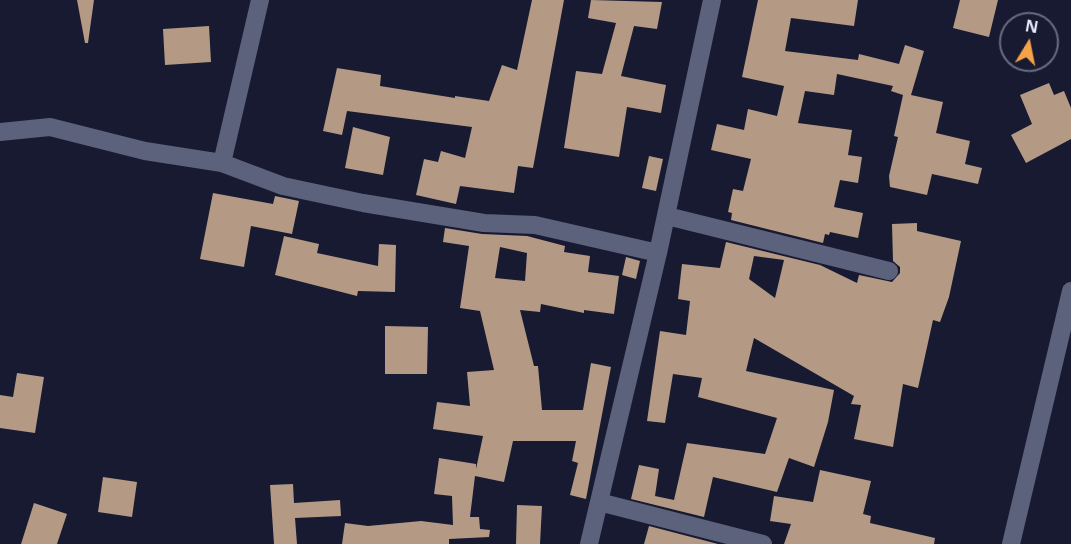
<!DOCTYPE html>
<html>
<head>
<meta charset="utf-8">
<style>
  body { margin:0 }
  #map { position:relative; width:1071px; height:544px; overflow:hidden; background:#171a31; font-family:"Open Sans",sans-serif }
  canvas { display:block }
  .north { position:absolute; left:999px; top:12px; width:60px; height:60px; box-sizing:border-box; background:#171a31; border:2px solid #696c81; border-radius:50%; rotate:10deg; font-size:16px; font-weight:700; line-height:24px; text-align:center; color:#e5e8f8 }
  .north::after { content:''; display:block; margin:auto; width:21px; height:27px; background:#f6a248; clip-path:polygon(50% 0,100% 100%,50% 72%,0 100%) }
</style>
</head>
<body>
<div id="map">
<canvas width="1071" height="544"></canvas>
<div class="north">N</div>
</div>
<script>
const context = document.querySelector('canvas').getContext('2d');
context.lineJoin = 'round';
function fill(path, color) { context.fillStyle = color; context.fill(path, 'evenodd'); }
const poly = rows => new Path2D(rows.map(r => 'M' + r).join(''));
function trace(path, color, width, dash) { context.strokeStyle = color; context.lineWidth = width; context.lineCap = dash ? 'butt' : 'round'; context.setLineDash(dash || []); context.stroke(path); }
fill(poly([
  [77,0,94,0,88,43,85,43],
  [532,0,564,0,533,168,518,166,514,193,460,186,456,204,416,195,424,159,438,162,441,151,465,158,472,127,347,111,342,135,323,131,337,68,381,75,380,86,455,98,455,96,489,101,502,65,517,70],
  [591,0,662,2,657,29,634,26,621,76,666,85,661,113,627,107,619,157,564,148,576,71,602,74,616,23,588,18],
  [758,0,858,0,854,26,791,18,785,51,858,60,859,54,899,64,905,45,924,51,911,95,943,102,936,133,970,141,965,164,982,168,978,184,932,174,927,195,890,187,889,176,898,137,894,136,903,95,891,91,893,86,837,74,834,95,805,91,798,123,852,130,848,155,862,157,858,183,840,180,834,207,863,213,858,238,830,232,829,235,825,234,823,243,731,220,732,213,728,212,733,189,743,191,751,159,711,150,717,124,744,130,748,109,777,116,784,86,742,77],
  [960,0,998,0,989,37,953,28],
  [209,26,211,62,165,65,163,29],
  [1049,83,1054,95,1064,91,1071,108,1071,139,1026,163,1011,135,1032,124,1020,95],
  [353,127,390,137,383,175,345,168],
  [649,156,663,159,656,191,642,188],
  [213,193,273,204,275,196,299,201,292,234,251,226,244,267,200,259],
  [917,223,917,231,961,241,949,297,940,322,933,320,918,388,903,384,893,447,854,439,861,405,851,404,854,396,754,338,746,371,834,390,828,422,814,467,789,458,777,492,713,477,704,517,631,499,639,465,659,469,655,496,674,500,687,443,765,454,777,418,698,397,702,378,673,374,665,423,647,421,660,331,686,335,690,301,678,299,682,264,720,268,726,242,820,265,857,283,859,275,892,282,900,273,900,267,893,261,892,224],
  [754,256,784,260,775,298,749,279],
  [445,228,482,234,527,236,565,246,564,252,590,256,588,272,619,276,614,314,584,310,584,313,541,304,540,312,520,310,534,366,538,366,542,410,583,410,591,363,611,367,586,499,570,495,578,463,572,461,576,441,513,441,504,482,475,476,470,517,479,517,480,529,490,530,489,537,449,539,449,544,342,544,345,523,368,526,421,521,453,525,452,496,434,494,439,458,476,464,476,469,483,436,433,429,437,402,470,406,467,372,494,370,480,311,460,308,469,246,443,242],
  [500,247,527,253,525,281,495,278],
  [284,236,319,244,317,253,378,266,379,244,396,245,395,292,358,291,357,296,275,275],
  [626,257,640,261,636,279,622,275],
  [385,326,428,327,427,374,385,374],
  [17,373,44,377,35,433,0,428,0,395,13,397],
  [820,470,871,481,863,514,871,516,870,523,935,538,934,544,784,544,791,524,770,521,774,496,813,502],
  [103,477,137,482,132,517,98,512],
  [293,484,294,503,340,500,341,516,295,518,297,544,274,544,270,485],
  [34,503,67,514,57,544,21,544],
  [517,505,542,506,540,544,516,544],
  [649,526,718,544,644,544]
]), '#b49a84');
trace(poly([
  [0,132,50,127,145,151,222,163,283,186,363,203,484,223,535,225,658,253],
  [222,163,260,0],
  [667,216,889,271],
  [599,502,763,544],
  [589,544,658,253,712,0],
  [1011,544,1071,291]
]), '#5c617c', 18);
</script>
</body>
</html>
